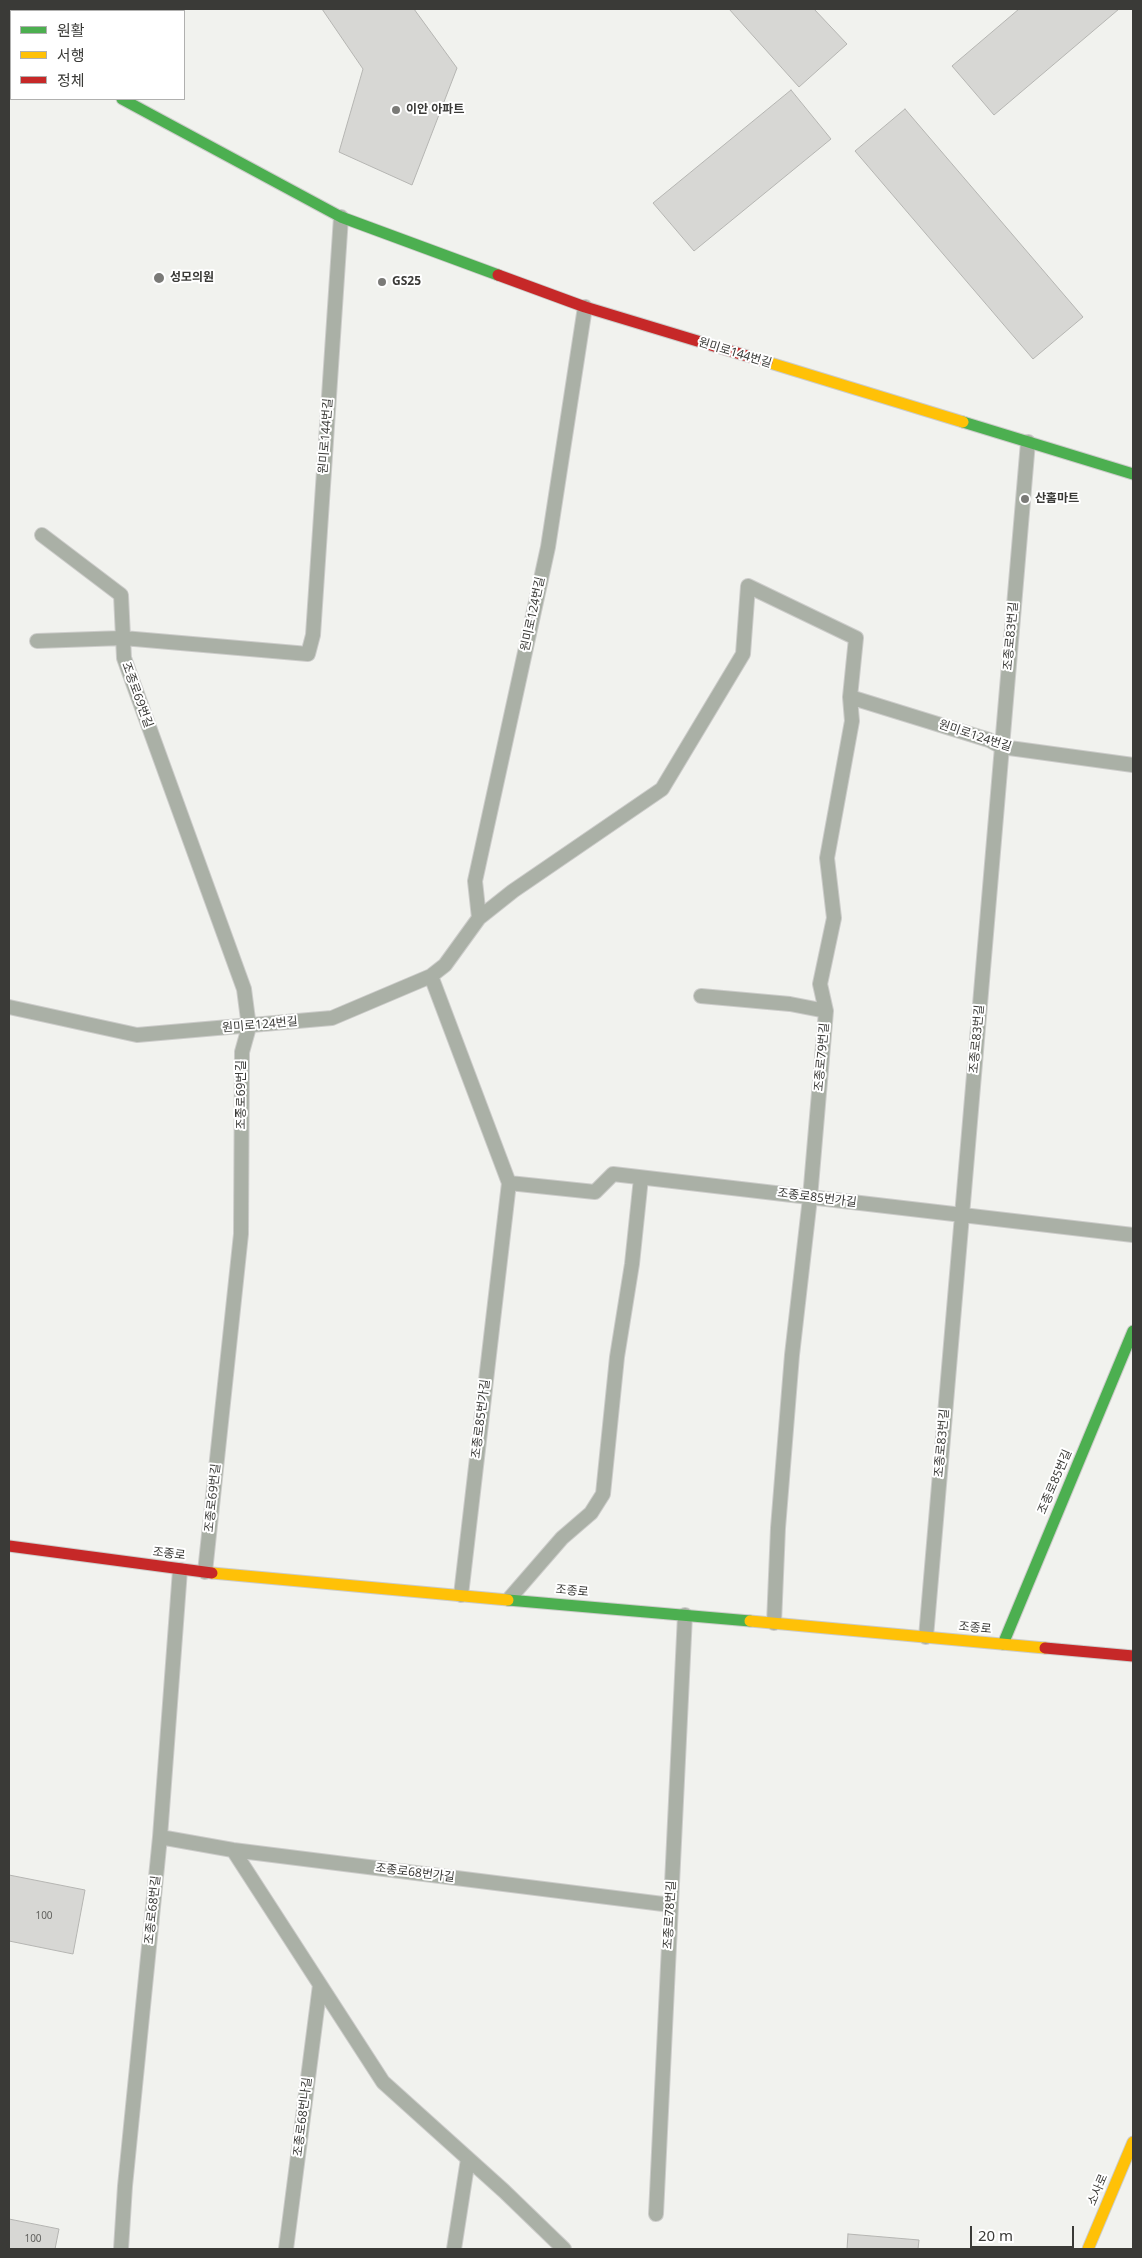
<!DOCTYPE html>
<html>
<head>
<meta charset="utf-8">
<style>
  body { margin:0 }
  #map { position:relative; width:1142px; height:2258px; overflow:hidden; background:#f1f2ee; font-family:"Noto Sans","Noto Sans KR",sans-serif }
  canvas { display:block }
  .frame { position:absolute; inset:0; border:10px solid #3a3a37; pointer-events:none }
  .legend { position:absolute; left:10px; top:10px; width:175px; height:90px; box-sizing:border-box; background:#fff; border:1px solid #b0b0af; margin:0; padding:6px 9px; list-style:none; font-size:15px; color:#3a3a37 }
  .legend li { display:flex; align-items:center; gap:10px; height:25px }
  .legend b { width:25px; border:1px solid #b0b0af }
  .scale { position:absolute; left:970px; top:2226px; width:104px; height:22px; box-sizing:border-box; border:2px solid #3a3a37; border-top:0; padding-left:6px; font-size:15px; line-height:18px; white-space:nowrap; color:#3a3a37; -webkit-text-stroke:4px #fff; paint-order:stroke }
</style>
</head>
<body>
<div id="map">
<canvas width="1142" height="2258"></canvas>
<div class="frame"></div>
<ul class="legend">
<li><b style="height:6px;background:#4caf50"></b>원활</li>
<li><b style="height:6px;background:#ffc107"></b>서행</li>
<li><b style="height:6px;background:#c62828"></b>정체</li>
</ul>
<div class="scale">20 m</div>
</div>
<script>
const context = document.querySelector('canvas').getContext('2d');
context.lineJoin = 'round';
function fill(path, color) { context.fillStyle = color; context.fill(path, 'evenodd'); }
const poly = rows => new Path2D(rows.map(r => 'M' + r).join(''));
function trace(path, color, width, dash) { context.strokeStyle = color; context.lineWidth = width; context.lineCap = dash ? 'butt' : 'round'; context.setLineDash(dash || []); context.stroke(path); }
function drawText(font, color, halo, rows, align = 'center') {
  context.font = font + ' "Noto Sans","Noto Sans KR",sans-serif'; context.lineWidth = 4; context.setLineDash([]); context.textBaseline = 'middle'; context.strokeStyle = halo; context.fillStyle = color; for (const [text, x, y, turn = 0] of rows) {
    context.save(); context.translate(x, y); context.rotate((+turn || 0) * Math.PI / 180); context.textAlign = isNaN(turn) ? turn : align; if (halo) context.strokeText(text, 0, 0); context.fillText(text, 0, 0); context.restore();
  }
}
const building = poly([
  [322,9,414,9,457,68,412,185,339,152,363,69,322,9],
  [729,9,814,9,847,44,799,87,729,9],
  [1019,9,1119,9,994,115,952,66,1019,9],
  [791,90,831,139,694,251,653,203,791,90],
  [905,109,1083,317,1033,359,855,151,905,109],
  [9,1875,85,1890,73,1954,9,1941,9,1875],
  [9,2219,59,2229,55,2249,9,2249,9,2219],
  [848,2234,919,2240,918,2249,847,2249,848,2234]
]);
fill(building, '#d7d7d4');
trace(building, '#b5b5b2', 1);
const lane = poly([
  [42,535,121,595,124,658,244,989,249,1027,242,1052,241,1234,205,1572],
  [37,641,123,638,308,654,313,635,341,217],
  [479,918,475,881,548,547,585,307],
  [431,976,509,1183,461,1595],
  [701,996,790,1004,826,1011],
  [9,1007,137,1035,332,1018,431,976,445,965,479,918,513,891,662,789,743,654,748,586,856,638,850,697,989,740,1002,747,1133,765],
  [509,1183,595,1192,613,1174,1133,1235],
  [509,1599,562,1538,591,1513,603,1494,617,1357,632,1264,641,1178],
  [774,1623,778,1528,792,1355,810,1198,826,1011,820,984,834,918,827,858,852,721,850,697],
  [926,1637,1028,442],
  [160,1837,233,1850,671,1905],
  [233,1850,383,2082,504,2191,564,2249],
  [656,2214,685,1615],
  [121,2249,125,2186,160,1837,180,1570],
  [286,2249,320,1985],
  [454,2249,468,2159]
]);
const street = poly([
  [10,9,12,11]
]);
const fast = poly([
  [122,99,341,217,498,275],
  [963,422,1133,474],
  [508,1600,750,1621],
  [1003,1644,1133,1331]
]);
const slow = poly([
  [767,362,963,422],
  [212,1573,508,1600],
  [750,1621,1045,1648],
  [1088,2249,1133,2142]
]);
const jam = poly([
  [498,275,585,307,767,362],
  [9,1546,212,1573],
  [1045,1648,1133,1656]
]);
trace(lane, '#ccccca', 16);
trace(street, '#ccccca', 28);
trace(fast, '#ccccca', 13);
trace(slow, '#ccccca', 13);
trace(jam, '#ccccca', 13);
trace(lane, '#aab0a6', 14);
trace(street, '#aab0a6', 26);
trace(fast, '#4caf50', 11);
trace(slow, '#ffc107', 11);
trace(jam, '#c62828', 11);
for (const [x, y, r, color] of [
  [396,110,5,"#7a7a77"],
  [159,278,6,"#7a7a77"],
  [382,282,5,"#7a7a77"],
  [1025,499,5,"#7a7a77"]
]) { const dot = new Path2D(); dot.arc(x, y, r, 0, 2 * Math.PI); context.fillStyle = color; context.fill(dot); trace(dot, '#fff', 2); }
drawText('10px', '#61615e', null, [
  ["100",44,1916],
  ["100",33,2239]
]);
drawText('bold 12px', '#3a3a37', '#fff', [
  ["이안 아파트",406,110],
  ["성모의원",170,278],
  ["GS25",392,282],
  ["산홈마트",1035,499]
], 'left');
drawText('12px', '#3a3a37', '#fff', [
  ["원미로144번길",735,353,17],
  ["원미로144번길",326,436,-86],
  ["원미로124번길",533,614,-78],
  ["조종로83번길",1011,636,-85],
  ["조종로69번길",137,695,70],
  ["원미로124번길",975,736,18],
  ["원미로124번길",260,1025,-5],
  ["조종로83번길",977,1039,-85],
  ["조종로79번길",822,1057,-85],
  ["조종로69번길",242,1095,-90],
  ["조종로85번가길",817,1198,7],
  ["조종로85번가길",481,1419,-83],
  ["조종로83번길",942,1443,-85],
  ["조종로85번길",1055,1482,-67],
  ["조종로69번길",213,1498,-84],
  ["조종로",169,1554,7],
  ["조종로",572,1591,5],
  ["조종로",975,1628,5],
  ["조종로68번가길",415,1873,7],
  ["조종로68번길",153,1910,-84],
  ["조종로78번길",670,1915,-87],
  ["조종로68번나길",303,2117,-83],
  ["소사로",1098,2190,-67]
]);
</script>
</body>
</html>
